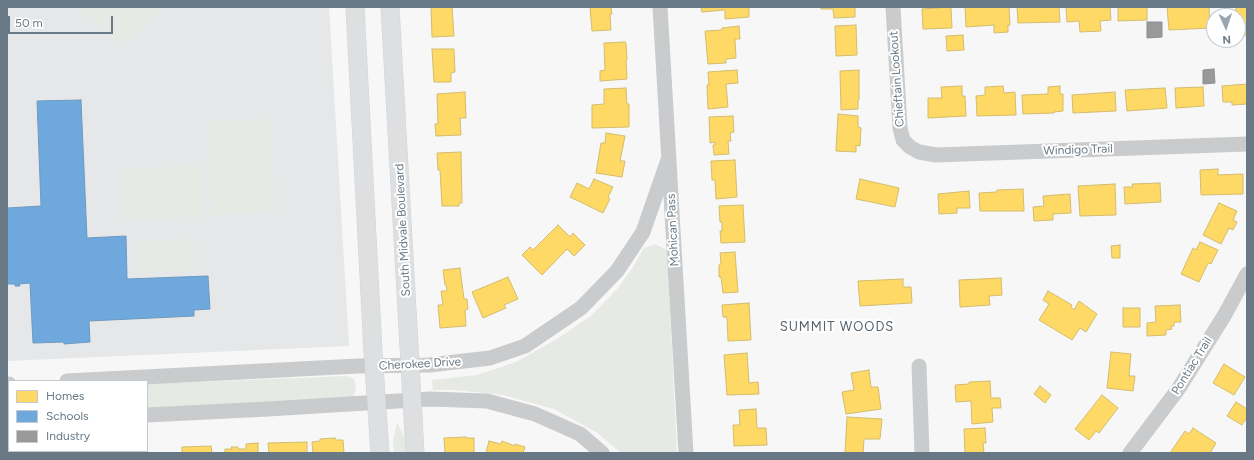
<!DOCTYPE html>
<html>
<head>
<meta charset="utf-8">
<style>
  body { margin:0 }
  #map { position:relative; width:1254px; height:460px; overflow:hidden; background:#f7f7f7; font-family:Figtree,sans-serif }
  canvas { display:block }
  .frame { position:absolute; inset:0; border:8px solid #687985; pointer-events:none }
  .legend { position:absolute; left:8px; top:380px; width:140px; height:72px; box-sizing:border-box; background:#fff; border:1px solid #c3c9ce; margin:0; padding:5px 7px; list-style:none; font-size:12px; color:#687985 }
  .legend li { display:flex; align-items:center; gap:8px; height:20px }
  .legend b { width:20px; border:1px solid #c3c9ce }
  .north { position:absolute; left:1206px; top:8px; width:40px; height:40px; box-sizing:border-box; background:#fff; border:1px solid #c3c9ce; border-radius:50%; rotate:177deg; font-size:11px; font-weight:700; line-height:16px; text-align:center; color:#687985 }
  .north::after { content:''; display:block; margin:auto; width:14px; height:18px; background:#9aa5ad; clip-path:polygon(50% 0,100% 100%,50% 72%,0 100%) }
  .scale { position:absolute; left:8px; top:16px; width:105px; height:18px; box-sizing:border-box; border:2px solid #687985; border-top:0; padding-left:5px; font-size:12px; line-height:14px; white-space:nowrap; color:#687985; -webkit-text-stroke:3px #fff; paint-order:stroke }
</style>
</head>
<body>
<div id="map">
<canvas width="1254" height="460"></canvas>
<div class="frame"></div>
<ul class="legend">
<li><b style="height:11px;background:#ffd966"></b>Homes</li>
<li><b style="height:11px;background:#6fa8dc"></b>Schools</li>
<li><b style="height:11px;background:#999"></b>Industry</li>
</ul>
<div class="north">N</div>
<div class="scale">50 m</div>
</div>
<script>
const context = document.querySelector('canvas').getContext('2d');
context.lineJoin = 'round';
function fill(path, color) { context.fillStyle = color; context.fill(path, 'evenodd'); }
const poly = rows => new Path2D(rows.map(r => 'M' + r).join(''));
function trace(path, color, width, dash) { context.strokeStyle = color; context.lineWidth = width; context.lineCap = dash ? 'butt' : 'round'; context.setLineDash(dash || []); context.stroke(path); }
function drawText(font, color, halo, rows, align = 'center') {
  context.font = font + ' Figtree,sans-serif'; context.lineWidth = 4; context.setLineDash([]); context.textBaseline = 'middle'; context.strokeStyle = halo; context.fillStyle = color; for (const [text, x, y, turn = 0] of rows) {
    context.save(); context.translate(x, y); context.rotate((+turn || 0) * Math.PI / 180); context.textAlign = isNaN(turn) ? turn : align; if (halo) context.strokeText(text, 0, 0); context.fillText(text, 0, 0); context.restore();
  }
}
fill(poly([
  [7,7,329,7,349,346,7,361]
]), '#e6e7e8');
fill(poly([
  [78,7,162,7,125,45],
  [270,119,275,212,212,215,207,122],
  [201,164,204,217,124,219,121,170],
  [194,239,194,270,139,272,138,241],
  [655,244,667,250,677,453,621,453,596,432,554,409,503,395,456,390,433,390,432,380,477,375,516,362,557,339,592,315,618,288,633,267,644,248],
  [347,376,354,379,356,389,353,398,147,409,147,384],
  [397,422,406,441,407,453,394,453,393,442]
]), '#e6e9e4');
const homes = poly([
  [431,7,452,7,454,36,432,37,431,7],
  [590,7,612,7,611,7,612,14,610,14,611,30,592,31,590,7],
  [701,7,749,7,749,17,725,19,725,10,702,12,701,7],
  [821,7,855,7,855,17,834,18,833,9,821,9,821,7],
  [951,7,952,28,923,29,922,9,951,7],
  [965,7,1009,7,1010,25,1008,25,1008,32,994,33,994,25,966,27,965,7],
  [1017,7,1059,7,1060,22,1018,23,1017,7],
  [1066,7,1110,7,1111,20,1100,21,1101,31,1080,32,1079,21,1067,22,1066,7],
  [1118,7,1147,7,1147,20,1118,21,1118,7],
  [1167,7,1209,7,1210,28,1169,30,1167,7],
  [1236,7,1247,7,1247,35,1238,36,1238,16,1236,16,1236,7],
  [856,25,857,55,836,56,835,26,856,25],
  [739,26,740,39,735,39,736,58,726,59,726,63,708,64,705,31,722,30,722,28,739,26],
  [963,35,964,50,947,51,946,36,963,35],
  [625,42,626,43,627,60,626,60,627,79,600,81,600,71,605,70,604,43,625,42],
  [432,49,454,49,455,72,451,73,451,82,434,82,432,49],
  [737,70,738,83,726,84,728,107,708,109,707,85,709,85,708,72,737,70],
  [859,70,859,100,858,100,858,109,841,110,840,71,859,70],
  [1247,84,1247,104,1232,105,1232,102,1223,102,1222,86,1247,84],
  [962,86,962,96,965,96,966,116,928,118,928,98,942,98,941,87,962,86],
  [1003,86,1004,93,1015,92,1016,115,977,116,976,96,985,95,985,87,1003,86],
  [1060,86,1060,94,1063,94,1063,111,1054,112,1054,113,1023,114,1022,95,1048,94,1048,87,1060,86],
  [1203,87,1204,106,1176,108,1175,88,1203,87],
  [626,88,627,104,629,104,629,127,592,128,592,105,604,104,604,89,626,88],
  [1165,88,1167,108,1127,111,1125,90,1165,88],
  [465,92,466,118,460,118,461,135,436,136,435,124,438,124,437,94,465,92],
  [1115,92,1116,111,1073,113,1072,95,1115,92],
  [838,114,858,116,858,127,861,128,860,146,856,145,856,152,836,151,838,114],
  [733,116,734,132,730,133,731,141,728,141,729,154,714,155,713,145,715,145,715,142,710,143,709,117,733,116],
  [606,133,625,136,620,161,625,161,622,177,596,173,601,143,605,143,606,133],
  [461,152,462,203,459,203,459,206,442,206,440,170,438,170,437,153,461,152],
  [735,160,737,197,716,199,715,180,712,180,711,161,735,160],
  [1218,169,1218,175,1243,174,1243,194,1201,195,1200,170,1218,169],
  [594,179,613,187,608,197,610,199,603,213,570,197,577,183,589,189,594,179],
  [860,179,899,188,895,207,856,199,860,179],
  [1160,183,1161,202,1125,204,1124,187,1133,187,1132,184,1160,183],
  [1115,184,1116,215,1080,216,1078,186,1115,184],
  [1023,189,1024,211,980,211,979,193,997,192,997,190,1023,189],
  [969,191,970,208,957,208,957,213,939,214,938,194,969,191],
  [1070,194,1071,213,1053,214,1053,220,1034,221,1033,207,1044,206,1043,196,1070,194],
  [1219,203,1237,211,1233,220,1237,222,1233,230,1229,228,1221,244,1203,235,1219,203],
  [743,205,745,242,721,243,720,231,722,231,722,222,720,222,719,206,743,205],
  [558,225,570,237,573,233,585,245,574,256,567,249,542,275,522,255,530,247,533,250,558,225],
  [1200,242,1218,250,1211,264,1208,263,1199,282,1181,274,1193,248,1196,250,1200,242],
  [1120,245,1120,258,1112,258,1111,246,1120,245],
  [735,252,738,292,723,293,721,277,719,277,719,265,721,264,720,253,735,252],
  [460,268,464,299,467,299,468,309,465,310,466,326,440,328,438,305,443,305,441,291,447,291,446,285,445,285,443,270,460,268],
  [508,277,518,299,504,305,506,308,483,318,472,292,508,277],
  [1001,278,1002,295,989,296,990,305,960,307,959,280,1001,278],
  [903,279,903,287,911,287,912,303,860,306,858,281,903,279],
  [1048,291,1072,305,1071,307,1074,310,1079,301,1097,314,1086,332,1080,328,1072,340,1039,320,1049,304,1043,300,1048,291],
  [749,303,751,340,728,341,727,317,723,317,722,305,749,303],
  [1180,305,1181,322,1174,322,1174,326,1171,326,1172,329,1166,330,1166,335,1147,336,1147,323,1156,322,1155,306,1180,305],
  [1123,308,1140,308,1140,327,1123,327,1123,308],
  [1111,352,1131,354,1129,376,1135,376,1133,391,1107,388,1111,352],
  [747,353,749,383,758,382,759,394,727,395,724,355,747,353],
  [1224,364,1245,377,1234,395,1213,383,1224,364],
  [869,370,871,387,878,387,881,409,846,414,842,392,854,390,851,373,869,370],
  [990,381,991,398,1000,398,1001,408,992,408,993,422,972,424,971,401,956,402,955,385,969,384,969,382,990,381],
  [1040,386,1051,395,1045,403,1034,394,1040,386],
  [1102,395,1118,408,1099,433,1096,431,1089,440,1075,429,1102,395],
  [1236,402,1247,409,1247,417,1242,425,1227,416,1236,402],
  [756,409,757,428,766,428,767,445,734,446,733,425,740,425,739,410,756,409],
  [847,417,882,419,880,439,864,439,863,453,845,453,847,417],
  [985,428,986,443,983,443,984,453,965,453,964,429,985,428],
  [1193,428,1216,443,1210,453,1170,453,1185,431,1189,434,1193,428],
  [466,437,466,438,474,438,474,453,445,453,444,438,466,437],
  [335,438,335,440,343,440,344,453,313,453,312,442,320,441,320,439,335,438],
  [489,441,501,444,502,441,515,446,515,444,525,447,523,453,486,453,489,441],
  [307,442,307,453,269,453,268,443,307,442],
  [258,443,258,453,225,453,225,449,232,449,231,447,238,447,238,449,246,449,246,444,258,443],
  [211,446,212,453,182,453,182,447,211,446],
  [80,451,103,451,103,453,73,453,80,453,80,451]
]);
fill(homes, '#ffd966');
trace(homes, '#d2bc6f', 1);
const schools = poly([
  [81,100,87,238,126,236,127,279,208,276,210,309,194,310,194,316,89,321,90,342,64,344,64,342,33,343,30,283,19,284,20,286,15,286,15,284,7,284,7,208,41,206,37,101,81,100]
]);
fill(schools, '#6fa8dc');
trace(schools, '#6d9ac2', 1);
const industry = poly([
  [1147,22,1162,22,1162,37,1147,38,1147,22],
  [1214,69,1215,83,1203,84,1203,70,1214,69]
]);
fill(industry, '#999');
trace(industry, '#8a8f93', 1);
const major = poly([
  [355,7,373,352,380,453],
  [390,7,415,453]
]);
trace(major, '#d3d4d5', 19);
trace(poly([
  [660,7,686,453],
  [893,7,900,128,903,140,910,147,919,152,936,155,1247,144],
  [919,366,922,453],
  [67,381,358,366,429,365,490,358,525,346,581,308,617,271,643,232,669,157],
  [7,384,9,384],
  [147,415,268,409,430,399,487,401,535,414,580,434,602,453],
  [7,421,9,421],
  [1130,453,1179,388,1224,316,1247,274]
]), '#cacbcc', 15);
trace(major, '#dedfe0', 18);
drawText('12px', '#687985', '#fff', [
  ["Chieftain Lookout",897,79,-94],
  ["Windigo Trail",1078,150,-2],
  ["South Midvale Boulevard",403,230,-93],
  ["Mohican Pass",673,230,-93],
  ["Cherokee Drive",420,364,-3],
  ["Pontiac Trail",1192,366,-58]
]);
context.letterSpacing = '1px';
drawText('13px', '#56626b', '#fff', [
  ["SUMMIT WOODS",837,327]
]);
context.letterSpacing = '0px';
</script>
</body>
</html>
